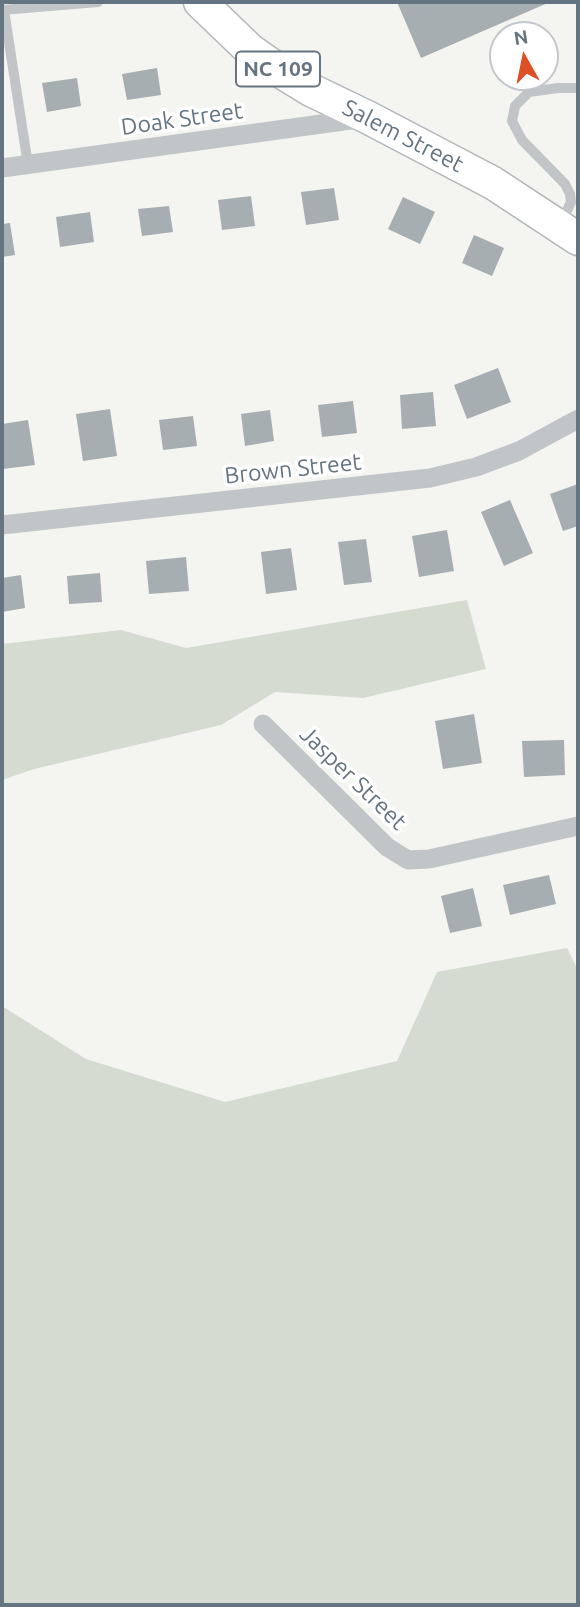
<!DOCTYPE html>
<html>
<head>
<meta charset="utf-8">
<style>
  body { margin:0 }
  #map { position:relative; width:580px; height:1607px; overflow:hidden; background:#f4f4f0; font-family:Ubuntu,sans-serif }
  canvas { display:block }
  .frame { position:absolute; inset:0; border:4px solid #647480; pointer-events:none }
  .north { position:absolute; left:489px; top:21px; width:70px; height:70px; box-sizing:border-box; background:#fff; border:2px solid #c1c7cc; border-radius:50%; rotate:351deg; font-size:19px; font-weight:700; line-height:28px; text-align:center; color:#647480 }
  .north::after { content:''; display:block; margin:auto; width:24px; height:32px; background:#dd5027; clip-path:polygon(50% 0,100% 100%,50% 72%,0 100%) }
</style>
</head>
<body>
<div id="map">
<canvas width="580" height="1607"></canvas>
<div class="frame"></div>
<div class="north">N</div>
</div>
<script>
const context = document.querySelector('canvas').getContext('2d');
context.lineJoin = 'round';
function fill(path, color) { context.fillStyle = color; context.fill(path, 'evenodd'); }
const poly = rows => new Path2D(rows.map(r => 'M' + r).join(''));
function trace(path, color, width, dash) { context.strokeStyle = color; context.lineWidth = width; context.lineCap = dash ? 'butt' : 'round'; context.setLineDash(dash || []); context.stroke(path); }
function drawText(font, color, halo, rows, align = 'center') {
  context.font = font + ' Ubuntu,sans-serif'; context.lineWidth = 7; context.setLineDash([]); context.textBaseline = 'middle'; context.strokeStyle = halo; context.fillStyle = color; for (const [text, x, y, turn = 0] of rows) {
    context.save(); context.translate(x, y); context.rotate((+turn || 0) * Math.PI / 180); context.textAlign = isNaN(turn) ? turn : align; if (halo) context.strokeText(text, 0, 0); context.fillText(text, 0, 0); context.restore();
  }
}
fill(poly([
  [467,600,486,669,363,698,275,692,221,725,34,769,2,780,2,644,121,630,186,648],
  [567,948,578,970,578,1605,2,1605,2,1006,86,1059,225,1102,397,1061,437,972]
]), '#d5dbd1');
fill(poly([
  [397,2,550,2,421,58],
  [157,68,161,95,127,100,122,74],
  [77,78,81,106,47,112,42,83],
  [334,188,339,220,306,225,301,192],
  [251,196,255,226,222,230,218,200],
  [403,197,435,212,420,244,388,229],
  [169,206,173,232,142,236,138,209],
  [90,212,94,242,60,247,56,217],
  [10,223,15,255,2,257,2,224],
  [474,235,504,248,492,276,462,263],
  [498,368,511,402,467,419,454,385],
  [433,392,436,426,402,429,400,395],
  [353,401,357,433,322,437,318,405],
  [110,409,117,456,83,461,76,414],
  [270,410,274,441,245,446,241,414],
  [193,416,197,446,163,450,159,420],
  [28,420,35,465,3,469,2,424],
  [578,484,578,526,563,531,550,494],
  [510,500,533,553,504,566,481,512],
  [447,530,454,571,419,577,412,536],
  [366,539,372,582,344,585,338,542],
  [291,548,297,590,266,594,261,552],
  [186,557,189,591,149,594,146,561],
  [100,573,102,602,69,604,67,576],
  [21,575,25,608,2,612,2,578],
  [474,714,482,763,443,769,435,721],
  [564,740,565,775,524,777,522,741],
  [549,875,556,904,510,915,503,885],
  [473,888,482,926,450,933,441,896]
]), '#a6aeb2');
const primary = poly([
  [200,2,250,50,280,71,311,90,369,118,493,183,578,239]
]);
trace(primary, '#b2b7ba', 35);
trace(poly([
  [2,10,98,2],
  [4,10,28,165],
  [561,223,571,202,570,194,565,184,522,140,512,121,515,106,529,92,558,88,578,88]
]), '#c2c5c8', 10);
trace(poly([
  [2,168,365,118],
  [2,525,430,478,476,467,519,451,578,419],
  [263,724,387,847,408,860,429,859,578,826]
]), '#c2c5c8', 19);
trace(primary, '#fff', 32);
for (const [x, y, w] of [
  [278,69,84]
]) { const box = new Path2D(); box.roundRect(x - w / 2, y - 17.5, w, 35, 5); context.fillStyle = '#fff'; context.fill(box); trace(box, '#647480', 2); }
drawText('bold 21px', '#647480', null, [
  ["NC 109",278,69]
]);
drawText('23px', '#647480', '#fff', [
  ["Doak Street",182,119,-8],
  ["Salem Street",403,136,27],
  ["Brown Street",293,469,-6],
  ["Jasper Street",353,778,44]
]);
</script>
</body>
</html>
